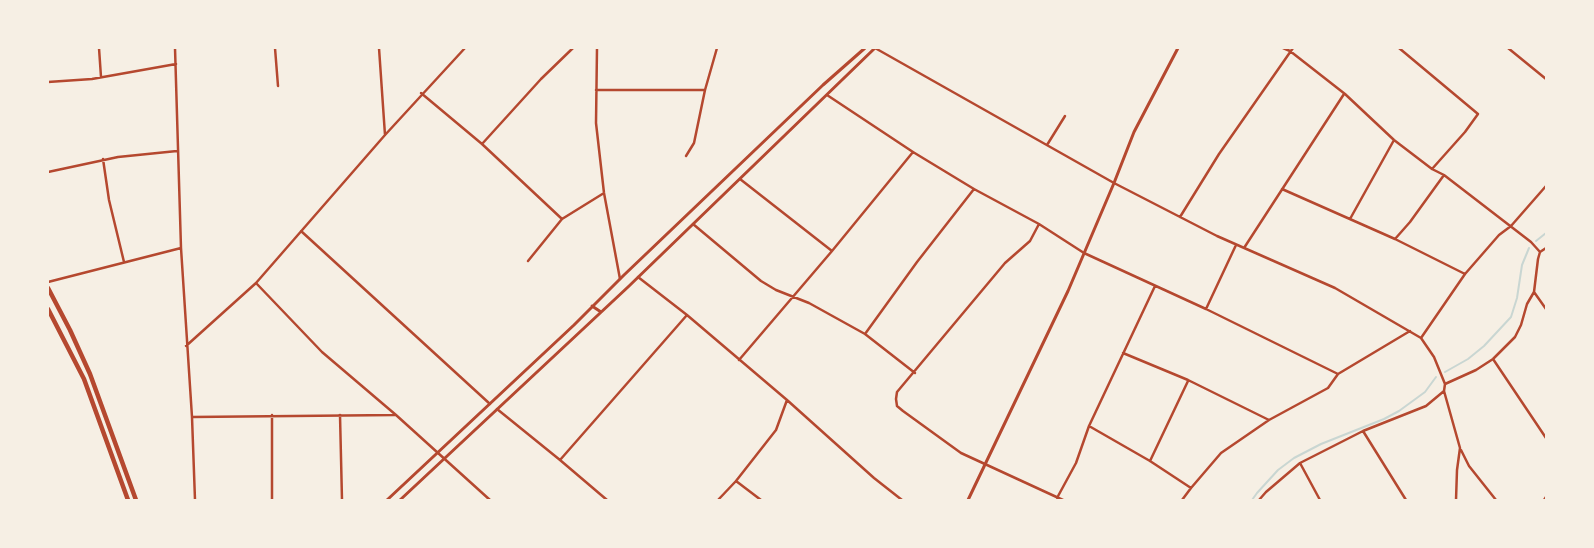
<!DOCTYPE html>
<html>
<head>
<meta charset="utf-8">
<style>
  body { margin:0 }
  #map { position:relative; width:1594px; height:548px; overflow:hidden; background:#f6efe4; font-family:"Noto Sans",sans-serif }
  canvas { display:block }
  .frame { position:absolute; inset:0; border:49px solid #f6efe4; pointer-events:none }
</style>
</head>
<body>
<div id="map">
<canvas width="1594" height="548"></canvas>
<div class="frame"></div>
</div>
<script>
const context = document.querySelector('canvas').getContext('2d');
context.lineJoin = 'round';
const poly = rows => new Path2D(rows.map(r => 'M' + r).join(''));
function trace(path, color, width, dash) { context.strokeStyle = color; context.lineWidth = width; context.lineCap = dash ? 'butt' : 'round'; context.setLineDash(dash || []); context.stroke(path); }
trace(poly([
  [1536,241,1546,233],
  [1445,372,1468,359,1484,346,1511,317,1517,298,1522,265,1529,248],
  [1252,500,1257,493,1278,470,1294,458,1321,444,1384,419,1399,411,1425,392,1436,377]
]), '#c9d6d2', 2);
trace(poly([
  [99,48,101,77],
  [175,48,181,248,192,417,195,500],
  [275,48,278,86],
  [379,48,385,135],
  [597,48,596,123,604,193,620,279],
  [875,48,1114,183,1217,236,1335,288,1421,338,1434,357,1445,384,1444,391,1460,448,1457,470,1456,500],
  [1283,48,1290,51,1345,94,1394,140,1432,169,1444,175,1531,242,1540,252,1538,259,1534,292,1527,304,1521,325,1515,337,1493,359,1476,370,1445,384],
  [1399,48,1478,114,1465,132,1432,169],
  [1508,48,1546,79],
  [48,82,92,79,176,64],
  [596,90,705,90],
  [421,93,482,144,562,219],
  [827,95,913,152,974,189,1039,224,1084,253,1206,309,1338,374],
  [482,144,541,79,573,48],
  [1047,145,1065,116],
  [686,156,694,143,705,90,717,48],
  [103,159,109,200,124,262],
  [48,172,118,157,177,151],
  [740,179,832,251],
  [1282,189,1395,239,1465,274],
  [1180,217,1219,154,1293,48],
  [1350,219,1394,140],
  [693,224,761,281,776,290,809,303,865,334,915,373],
  [1039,224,1030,241,1005,263,897,392,896,399,897,406,903,411,961,453,1063,500],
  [301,231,490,404],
  [1395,239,1410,222,1444,175],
  [1244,248,1344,94],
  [1540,252,1546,248],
  [528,261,562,219,604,193],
  [638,277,687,315,787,400,874,478,902,500],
  [48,282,181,248],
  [256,283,322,352,396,415,490,500],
  [1534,292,1546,309],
  [1206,309,1236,245],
  [865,334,917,262,974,189],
  [1421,338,1465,274,1499,235,1511,226,1546,186],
  [186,346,256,283,385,135,465,48],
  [1123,353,1188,380,1269,420],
  [1493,359,1546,438],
  [739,360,832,251,913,152],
  [497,409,560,460,607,500],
  [272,415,272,500],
  [340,415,342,500],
  [192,417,395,415],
  [1089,426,1150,461,1191,488],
  [1363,431,1406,500],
  [1461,450,1469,466,1496,500],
  [560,460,687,315],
  [1150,461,1188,381],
  [1300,463,1320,500],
  [736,481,761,500],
  [1057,498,1076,463,1089,426,1155,286],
  [718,500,736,481,776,430,787,400],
  [1182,500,1191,488,1221,453,1269,420,1328,388,1338,374,1410,331],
  [1259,500,1266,492,1300,463,1363,431,1426,406,1444,391],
  [1544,500,1546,497]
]), '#b5482f', 2.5);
trace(poly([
  [592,306,601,312],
  [387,500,574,325,624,275,823,85,865,48],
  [400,500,628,287,875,48],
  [968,500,1068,291,1114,183,1134,132,1178,48]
]), '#b5482f', 3);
trace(poly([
  [48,288,70,330,90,374,136,500],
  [48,309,84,379,128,500]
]), '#b5482f', 4.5);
</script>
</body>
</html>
